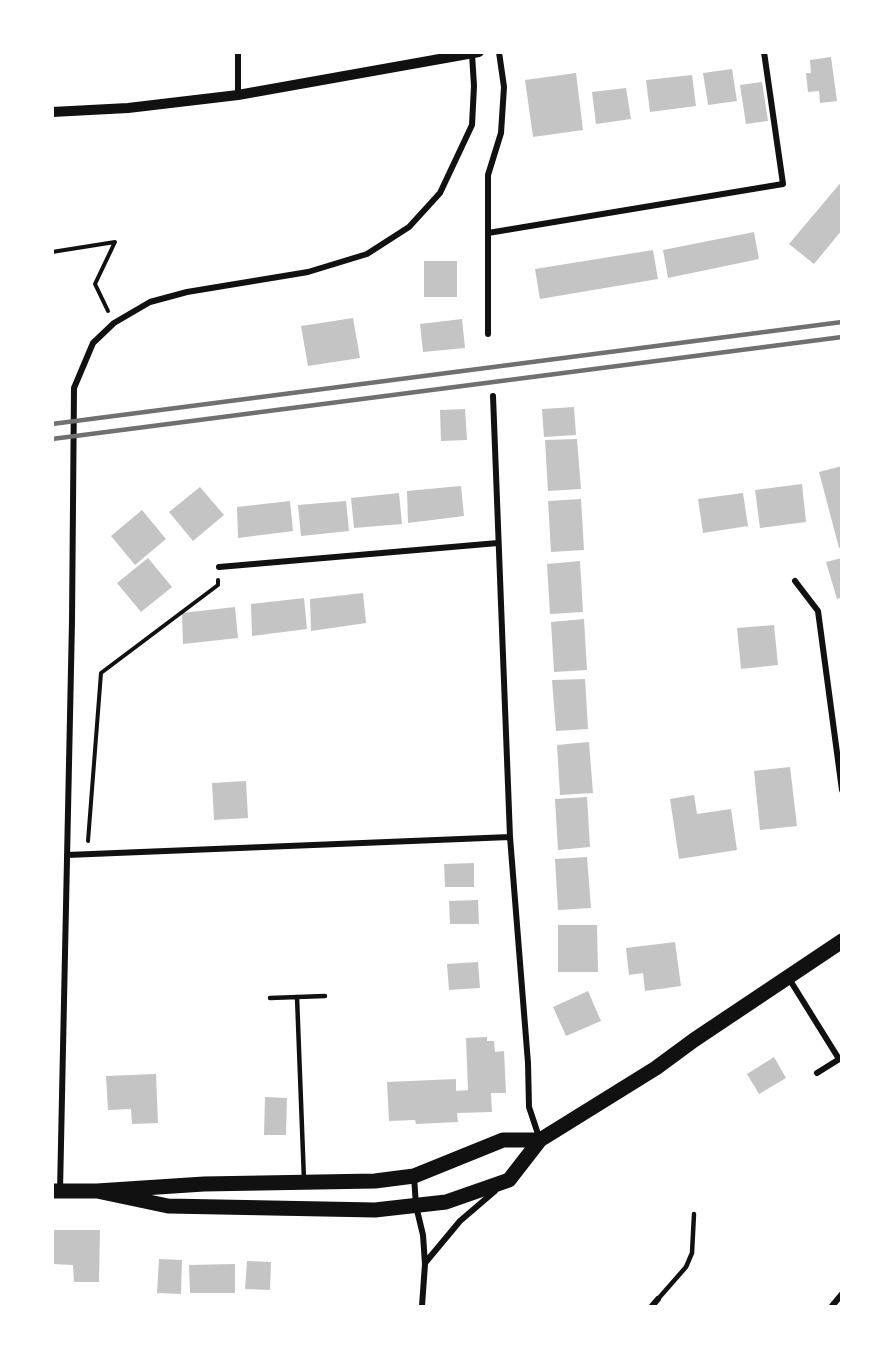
<!DOCTYPE html>
<html>
<head>
<meta charset="utf-8">
<style>
  body { margin:0 }
  #map { position:relative; width:894px; height:1359px; overflow:hidden; background:#fff; font-family:Merriweather,serif }
  canvas { display:block }
  .frame { position:absolute; inset:0; border:54px solid #fff; pointer-events:none }
</style>
</head>
<body>
<div id="map">
<canvas width="894" height="1359"></canvas>
<div class="frame"></div>
</div>
<script>
const context = document.querySelector('canvas').getContext('2d');
context.lineJoin = 'round';
function fill(path, color) { context.fillStyle = color; context.fill(path, 'evenodd'); }
const poly = rows => new Path2D(rows.map(r => 'M' + r).join(''));
function trace(path, color, width, dash) { context.strokeStyle = color; context.lineWidth = width; context.lineCap = dash ? 'butt' : 'round'; context.setLineDash(dash || []); context.stroke(path); }
fill(poly([
  [831,57,837,101,820,103,819,91,808,92,806,73,811,73,810,60],
  [732,69,737,101,708,105,703,73],
  [576,73,583,130,533,137,525,80],
  [692,75,696,106,650,112,646,80],
  [762,82,768,121,746,124,740,85],
  [626,88,631,119,596,124,592,92],
  [842,181,842,230,814,264,789,244],
  [754,232,759,259,668,278,663,250],
  [653,250,658,279,540,299,535,269],
  [424,261,457,261,457,297,424,297],
  [353,318,360,358,308,366,301,326],
  [462,319,465,348,423,352,420,324],
  [574,407,576,435,544,437,542,409],
  [465,409,467,440,441,441,440,410],
  [577,439,581,489,548,491,545,440],
  [842,466,842,547,839,548,819,472],
  [802,484,806,522,760,528,755,490],
  [461,486,464,516,408,523,407,491],
  [200,487,224,515,193,541,169,512],
  [399,493,402,524,354,528,351,498],
  [743,493,748,526,703,533,698,499],
  [581,499,584,550,551,552,548,501],
  [290,501,293,531,238,538,237,507],
  [346,501,349,531,301,536,298,505],
  [142,510,166,539,135,565,111,536],
  [148,558,172,587,141,612,117,583],
  [842,558,842,597,837,599,826,562],
  [580,561,583,612,550,614,547,564],
  [363,593,366,623,311,631,310,599],
  [304,598,307,629,252,636,251,604],
  [235,607,238,638,183,644,182,613],
  [584,619,587,670,554,672,551,622],
  [774,625,778,665,741,669,737,628],
  [585,679,588,729,556,731,552,680],
  [589,742,593,793,560,795,557,745],
  [790,767,797,826,760,830,754,771],
  [246,781,248,818,214,820,212,783],
  [694,795,697,814,731,809,737,850,679,859,670,799],
  [587,797,590,847,558,850,555,799],
  [587,857,591,908,558,910,555,859],
  [474,863,474,887,445,887,444,864],
  [478,900,479,924,450,924,449,901],
  [558,925,597,925,598,972,558,972],
  [675,942,681,986,645,991,643,973,629,975,626,948],
  [478,962,480,988,449,990,447,964],
  [588,991,601,1021,566,1036,553,1007],
  [487,1037,487,1041,494,1041,495,1052,504,1051,506,1093,491,1093,492,1112,457,1113,458,1122,416,1124,415,1120,389,1121,387,1082,456,1079,456,1091,468,1090,466,1038],
  [774,1057,786,1078,759,1094,747,1074],
  [156,1074,158,1123,132,1124,131,1109,108,1110,106,1076],
  [265,1097,287,1098,286,1135,264,1135],
  [52,1230,100,1230,99,1282,74,1282,73,1265,52,1264],
  [159,1259,182,1260,181,1294,157,1293],
  [247,1261,271,1262,270,1290,245,1289],
  [235,1264,235,1293,190,1293,189,1265]
]), '#c4c4c4');
trace(poly([
  [52,252,115,242,95,284,108,311],
  [88,841,101,673,218,585,218,580]
]), '#111', 4);
trace(poly([
  [297,997,304,1180],
  [270,998,325,996],
  [658,1299,686,1267,692,1253,694,1214]
]), '#111', 4.5);
trace(poly([
  [238,95,238,52],
  [488,233,783,184,764,52],
  [488,334,488,175,501,133,504,87,499,52],
  [493,396,510,837,528,1063,529,1107,540,1140],
  [219,567,498,543],
  [795,581,818,611,842,790],
  [67,855,510,837],
  [788,977,839,1059],
  [817,1073,841,1058],
  [414,1176,416,1206,423,1235,425,1264,422,1306],
  [60,1191,72,621,74,388,93,343,114,323,150,302,187,292,308,272,367,254,409,227,440,193,472,125,474,86,472,54],
  [425,1263,460,1221,495,1191],
  [652,1306,658,1299],
  [832,1306,842,1294]
]), '#111', 6);
trace(poly([
  [52,112,128,108,238,95,479,52]
]), '#111', 10);
trace(poly([
  [52,1191,97,1191,204,1184,375,1181,414,1176,503,1140,540,1140],
  [97,1191,168,1206,375,1210,446,1202,509,1180,540,1140,656,1068,694,1040,842,941]
]), '#111', 15);
trace(poly([
  [52,424,842,322],
  [52,439,842,337]
]), '#707070', 4.5);
</script>
</body>
</html>
